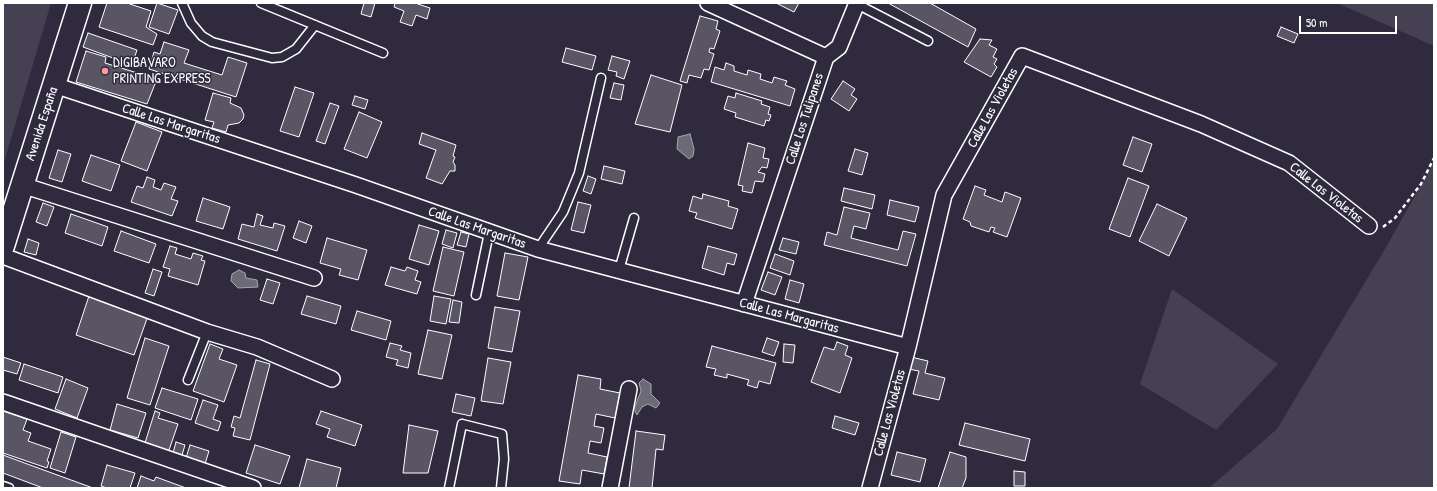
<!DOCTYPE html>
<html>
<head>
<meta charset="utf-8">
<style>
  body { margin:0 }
  #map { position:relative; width:1437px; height:491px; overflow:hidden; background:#2f2a3d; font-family:"Patrick Hand",sans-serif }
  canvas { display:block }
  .frame { position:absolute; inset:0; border:4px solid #fff; pointer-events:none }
  .scale { position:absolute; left:1299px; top:16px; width:98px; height:18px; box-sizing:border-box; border:2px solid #fff; border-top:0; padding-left:5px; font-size:12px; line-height:14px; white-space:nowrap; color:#fff; -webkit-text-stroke:3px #2f2a3d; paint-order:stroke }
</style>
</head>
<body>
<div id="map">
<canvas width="1437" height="491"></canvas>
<div class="frame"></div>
<div class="scale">50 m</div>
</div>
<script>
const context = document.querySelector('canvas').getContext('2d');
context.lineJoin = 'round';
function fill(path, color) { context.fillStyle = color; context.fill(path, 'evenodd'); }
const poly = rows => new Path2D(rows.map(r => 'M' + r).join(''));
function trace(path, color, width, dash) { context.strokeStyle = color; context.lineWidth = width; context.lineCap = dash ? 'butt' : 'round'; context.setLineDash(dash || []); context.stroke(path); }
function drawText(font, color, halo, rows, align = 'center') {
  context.font = font + ' "Patrick Hand",sans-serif'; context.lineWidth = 3; context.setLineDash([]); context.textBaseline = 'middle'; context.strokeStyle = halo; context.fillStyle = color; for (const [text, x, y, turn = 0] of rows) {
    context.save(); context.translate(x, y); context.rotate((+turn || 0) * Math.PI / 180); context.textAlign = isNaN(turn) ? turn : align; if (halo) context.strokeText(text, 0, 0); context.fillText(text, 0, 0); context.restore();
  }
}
fill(poly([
  [3,3,51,3,3,166],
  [1337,3,1434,3,1434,46],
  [1434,162,1434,488,1209,488,1277,429,1385,249],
  [1172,289,1278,364,1216,430,1140,384]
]), '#464152');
const water = poly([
  [690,134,694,149,693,156,689,159,677,149,678,137,690,134],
  [239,270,245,273,246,278,257,280,258,287,238,288,231,281,232,274,239,270],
  [643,379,651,384,651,394,660,403,656,408,648,404,642,407,637,415,634,409,641,391,639,383,643,379]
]);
fill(water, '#6d6a77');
trace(water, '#a7a6ad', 1);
const building = poly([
  [107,3,127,3,151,11,146,27,157,34,153,45,99,27,107,3],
  [157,3,178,10,169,34,149,27,157,3],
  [364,3,375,3,371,17,361,14,364,3],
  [395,3,415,3,430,8,427,19,416,15,412,26,400,22,404,11,394,7,395,3],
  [776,3,799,3,794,12,776,3],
  [888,3,930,3,976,29,968,47,888,3],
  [700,16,718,21,716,29,720,31,714,49,710,48,709,52,714,54,709,70,704,69,701,78,689,75,687,83,680,81,700,16],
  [1281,27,1298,34,1294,43,1277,36,1281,27],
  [88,33,137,50,132,65,83,47,88,33],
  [980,39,992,40,989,45,997,49,993,57,997,59,994,64,997,67,991,77,964,62,980,39],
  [164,42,189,50,184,63,222,75,228,57,247,63,236,97,149,69,154,52,160,54,164,42],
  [566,48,596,56,592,70,562,62,566,48],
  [86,51,106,57,105,63,157,79,147,104,76,82,86,51],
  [612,56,630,61,624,79,616,76,617,72,608,70,612,56],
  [726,63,734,66,734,71,747,75,748,70,761,74,760,79,772,83,774,77,787,81,785,85,795,89,790,106,711,82,715,67,724,70,726,63],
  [651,75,682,85,670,132,635,124,651,75],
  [843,81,855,89,851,95,857,99,849,111,831,99,843,81],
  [614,83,624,85,621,100,610,98,614,83],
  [295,87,314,93,299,137,280,131,295,87],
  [213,93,231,98,230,103,241,108,244,115,243,119,239,123,228,125,226,132,212,128,214,122,205,120,213,93],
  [736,93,762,101,761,104,770,107,768,114,771,115,769,121,766,120,764,126,735,117,736,113,724,109,728,96,735,98,736,93],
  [355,96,368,100,365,109,352,105,355,96],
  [330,103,339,106,325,144,316,141,330,103],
  [359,112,382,122,367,158,344,149,359,112],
  [136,122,162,132,147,171,121,161,136,122],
  [422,133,456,145,453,156,455,157,453,162,455,165,455,171,450,171,442,184,426,178,436,150,419,144,422,133],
  [1133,137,1152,144,1142,172,1123,165,1133,137],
  [748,143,765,148,763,158,769,159,767,168,762,167,758,172,765,174,763,182,755,181,752,193,742,191,743,186,738,185,748,143],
  [855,149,868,153,862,175,848,171,855,149],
  [58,150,71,154,62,182,49,178,58,150],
  [91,155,120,165,111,191,82,181,91,155],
  [604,166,625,171,622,184,601,179,604,166],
  [588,176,596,179,591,194,583,191,588,176],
  [147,177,155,180,153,187,161,190,164,183,176,187,171,199,178,201,172,216,131,202,137,186,143,188,147,177],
  [1128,178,1149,186,1130,237,1109,229,1128,178],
  [975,186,986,190,984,195,1002,202,1005,192,1021,198,1007,237,993,232,995,228,991,227,989,232,971,226,970,222,963,219,975,186],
  [844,188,875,195,872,209,841,201,844,188],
  [703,194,729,201,728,206,738,209,732,229,695,218,697,213,689,211,693,196,702,199,703,194],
  [203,198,230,207,223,229,196,221,203,198],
  [890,200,919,207,915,222,887,215,890,200],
  [578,202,591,205,584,233,571,230,578,202],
  [43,203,54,207,47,226,36,222,43,203],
  [1157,204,1187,218,1169,256,1139,241,1157,204],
  [844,207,870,213,866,229,854,226,851,238,898,250,903,231,916,234,907,266,824,245,827,232,837,235,844,207],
  [71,214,108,227,102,246,65,233,71,214],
  [257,214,263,216,260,225,273,228,274,223,285,226,277,251,238,239,242,224,254,227,257,214],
  [299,221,312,226,306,243,293,238,299,221],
  [419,225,439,231,429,265,409,259,419,225],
  [446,230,457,233,453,248,442,244,446,230],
  [121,231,156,244,149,263,114,251,121,231],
  [461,232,469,234,466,247,457,245,461,232],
  [327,238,367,250,358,280,339,275,341,269,320,263,327,238],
  [783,238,799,242,796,254,779,250,783,238],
  [28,239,39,243,36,255,24,252,28,239],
  [170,246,177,248,175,254,191,259,193,253,203,256,201,260,205,261,198,285,168,276,170,269,163,267,170,246],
  [708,246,737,254,734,265,727,263,724,275,702,268,708,246],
  [443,247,464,252,454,296,433,291,443,247],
  [505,253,528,257,519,300,497,296,505,253],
  [775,254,794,261,790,275,770,268,775,254],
  [391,267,405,271,407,267,418,271,415,280,421,282,417,294,385,285,391,267],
  [153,269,162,272,154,296,145,293,153,269],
  [768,272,782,277,775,295,761,290,768,272],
  [267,279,280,283,273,304,260,300,267,279],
  [790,280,804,284,799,303,785,299,790,280],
  [90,293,149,313,134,355,76,335,90,293],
  [307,296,341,306,336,324,301,314,307,296],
  [434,296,451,299,446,324,430,321,434,296],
  [453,300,462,302,459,323,449,322,453,300],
  [495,307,520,311,512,352,488,348,495,307],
  [357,311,391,321,386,340,351,330,357,311],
  [428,330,452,335,442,379,418,374,428,330],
  [145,338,169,346,150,405,127,398,145,338],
  [767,338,779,342,774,356,762,352,767,338],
  [837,342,848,346,845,355,852,358,840,393,811,382,824,347,834,350,837,342],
  [390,343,402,346,400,350,411,353,408,368,396,365,398,360,386,357,390,343],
  [210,344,223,349,219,359,237,365,224,402,193,391,210,344],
  [784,344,795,345,793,363,783,362,784,344],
  [712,346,776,363,770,384,759,381,757,388,747,385,749,380,727,374,727,378,714,375,716,369,706,367,712,346],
  [3,357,21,363,17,374,3,370,3,357],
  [911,357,928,361,925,373,945,378,939,400,913,394,919,371,908,369,911,357],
  [488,358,511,362,503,404,481,401,488,358],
  [256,360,270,364,250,440,233,436,235,428,231,427,234,416,240,418,256,360],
  [24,364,63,377,58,393,19,380,24,364],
  [578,375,601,379,600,389,620,393,615,418,596,414,594,426,604,428,601,443,590,441,588,453,607,457,604,474,582,470,580,484,559,481,578,375],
  [66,379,88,388,77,418,55,409,66,379],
  [162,388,198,399,191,420,155,408,162,388],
  [456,394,475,398,471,416,452,412,456,394],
  [203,400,218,405,213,419,221,422,218,431,195,423,203,400],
  [117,404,146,413,138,438,110,430,117,404],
  [3,411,27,419,23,430,31,433,28,441,51,449,47,461,49,462,47,468,3,453,3,411],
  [155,411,160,413,158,418,178,424,168,453,144,446,155,411],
  [321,411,362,425,355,446,327,437,330,429,316,424,321,411],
  [835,416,859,423,855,435,832,428,835,416],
  [965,423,1030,439,1025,461,959,445,965,423],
  [409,425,438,431,428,473,403,473,409,425],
  [636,431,665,435,663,450,656,449,652,488,629,488,636,431],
  [61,432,76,437,65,473,50,468,61,432],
  [176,442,185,445,182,455,173,453,176,442],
  [190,445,209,451,205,464,186,458,190,445],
  [255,445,290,456,280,484,246,473,255,445],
  [897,452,926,459,920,482,891,475,897,452],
  [950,452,966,457,966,478,962,488,938,488,950,452],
  [3,455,30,465,93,488,43,488,3,473,3,455],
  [307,459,341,468,336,488,299,488,307,459],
  [107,465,135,473,130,488,107,488,101,486,107,465],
  [1014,471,1025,472,1025,486,1014,486,1014,471],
  [141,476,154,481,156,477,186,488,137,488,141,476]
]);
fill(building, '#595564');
trace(building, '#fff', 1);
const lane = poly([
  [182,3,191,23,202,36,212,42,272,58,282,57,296,49,315,25],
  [261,3,383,53],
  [857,4,928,41],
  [538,249,563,212,579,173,601,78],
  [619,270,634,218],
  [476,295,489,233],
  [188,380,207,332],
  [3,486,9,488],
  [449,488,462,424,502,434,504,459,501,488]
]);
const street = poly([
  [708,3,826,57,744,304],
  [826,57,839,47,857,3],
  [54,85,356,185,538,249,908,347],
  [22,185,314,278],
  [3,256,207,332,257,347,332,379],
  [3,402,253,488],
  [610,488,629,389],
  [870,488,908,347,944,195,1022,56,1201,124,1289,163,1369,226]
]);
const secondary = poly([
  [3,246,80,3]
]);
trace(lane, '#fff', 11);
trace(street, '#fff', 18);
trace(secondary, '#fff', 25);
trace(poly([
  [1383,227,1395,218,1421,184,1434,158]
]), '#fff', 2.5, [4, 3]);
trace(lane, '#2f2a3d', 8);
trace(street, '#2f2a3d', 15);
trace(secondary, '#2f2a3d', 22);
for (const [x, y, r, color] of [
  [105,71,4,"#ff9aa2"]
]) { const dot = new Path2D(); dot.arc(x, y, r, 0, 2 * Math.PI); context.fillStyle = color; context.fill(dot); trace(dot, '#2f2a3d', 1.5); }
drawText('14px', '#fff', '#2f2a3d', [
  ["DIGIBAVARO",113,63],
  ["PRINTING EXPRESS",113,79]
], 'left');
drawText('14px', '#fff', '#2f2a3d', [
  ["Calle Las Violetas",993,108,-61],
  ["Calle Los Tulipanes",805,119,-72],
  ["Avenida España",42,124,-72],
  ["Calle Las Margaritas",171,124,18],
  ["Calle Las Violetas",1326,193,38],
  ["Calle Las Margaritas",477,228,19],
  ["Calle Las Margaritas",789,316,15],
  ["Calle Las Violetas",890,413,-75]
]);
</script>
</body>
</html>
